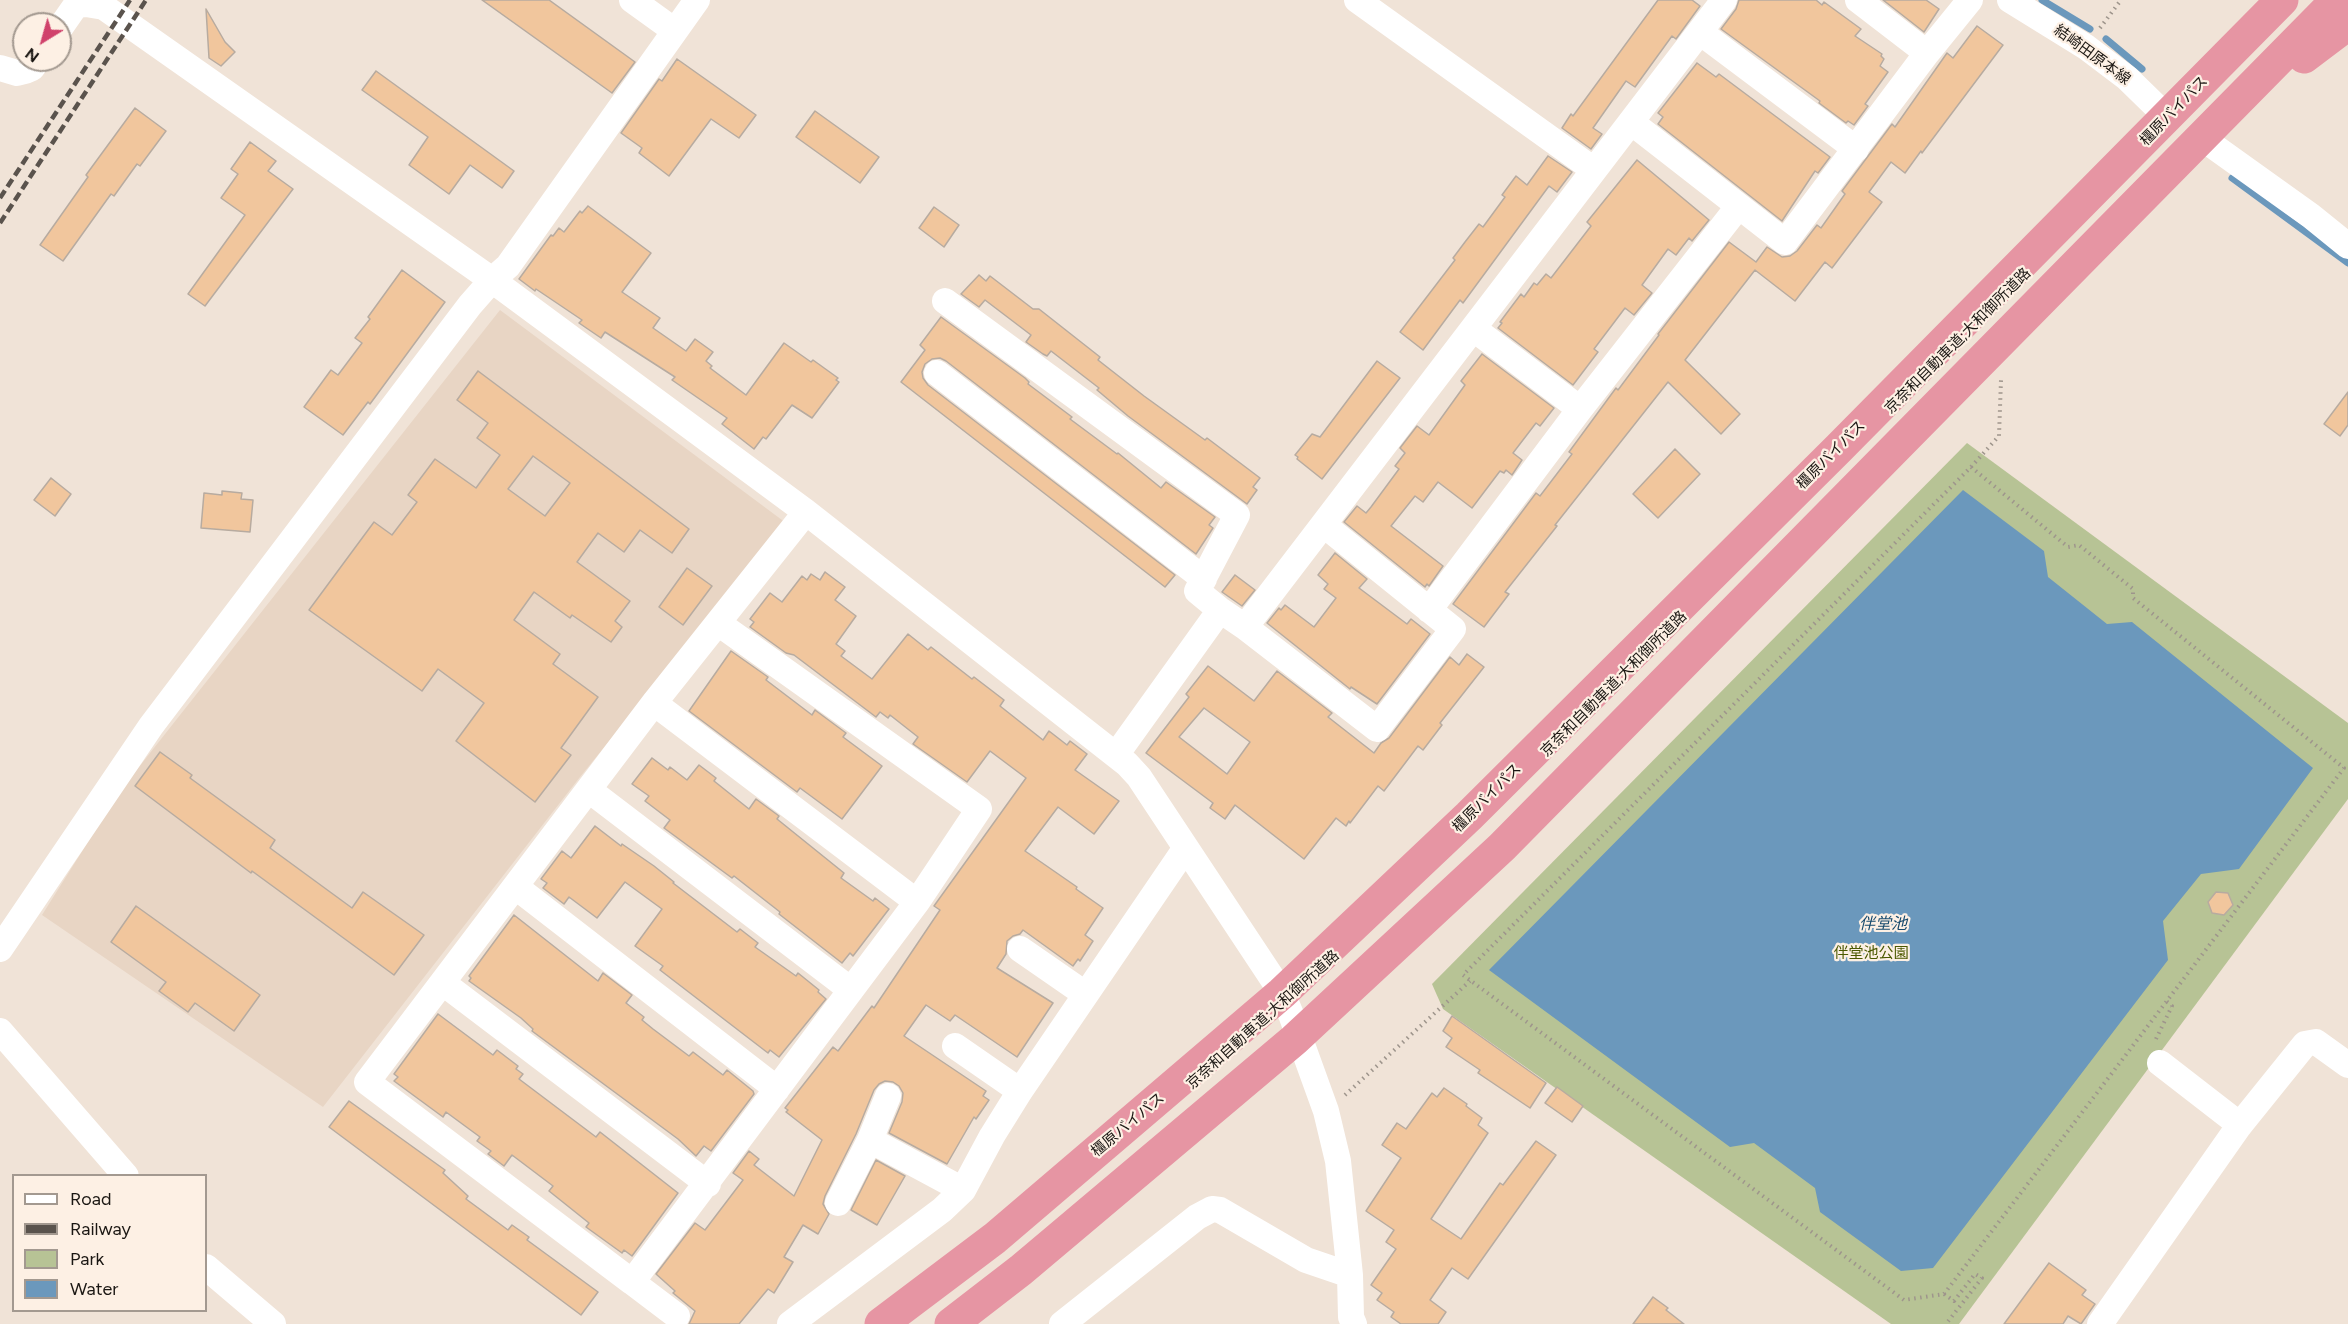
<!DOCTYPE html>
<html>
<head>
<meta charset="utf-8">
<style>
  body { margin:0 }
  #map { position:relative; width:2348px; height:1324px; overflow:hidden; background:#f0e3d7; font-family:Figtree,sans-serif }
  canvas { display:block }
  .legend { position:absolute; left:12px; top:1174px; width:195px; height:138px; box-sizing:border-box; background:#fdf0e4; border:2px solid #a39990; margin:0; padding:8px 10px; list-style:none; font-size:18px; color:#1b1713 }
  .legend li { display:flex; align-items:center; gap:12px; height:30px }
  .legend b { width:30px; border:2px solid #a39990 }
  .north { position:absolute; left:12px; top:12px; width:60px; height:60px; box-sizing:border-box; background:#fdf0e4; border:2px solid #a39990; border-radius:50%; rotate:217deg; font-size:16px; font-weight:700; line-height:24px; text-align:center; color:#1b1713 }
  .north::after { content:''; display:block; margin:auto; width:21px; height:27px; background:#d0426b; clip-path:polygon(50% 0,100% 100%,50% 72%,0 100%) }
</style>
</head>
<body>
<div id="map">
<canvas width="2348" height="1324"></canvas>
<ul class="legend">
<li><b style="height:8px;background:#fff"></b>Road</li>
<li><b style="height:8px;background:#5a534d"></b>Railway</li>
<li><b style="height:16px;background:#b7c395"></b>Park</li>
<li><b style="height:16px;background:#6b98bc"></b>Water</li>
</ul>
<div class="north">N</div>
</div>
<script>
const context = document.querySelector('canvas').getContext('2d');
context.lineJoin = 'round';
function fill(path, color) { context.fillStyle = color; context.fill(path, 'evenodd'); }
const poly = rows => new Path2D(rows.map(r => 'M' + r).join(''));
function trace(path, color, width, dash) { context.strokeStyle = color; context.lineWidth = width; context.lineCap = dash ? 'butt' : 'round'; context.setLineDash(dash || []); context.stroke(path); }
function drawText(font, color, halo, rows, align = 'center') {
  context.font = font + ' Figtree,"Noto Sans JP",sans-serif'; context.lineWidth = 4.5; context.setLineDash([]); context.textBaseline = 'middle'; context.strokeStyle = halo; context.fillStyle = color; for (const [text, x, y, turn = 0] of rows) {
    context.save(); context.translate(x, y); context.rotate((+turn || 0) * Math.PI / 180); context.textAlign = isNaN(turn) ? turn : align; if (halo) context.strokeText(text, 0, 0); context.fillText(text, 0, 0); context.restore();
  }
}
fill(poly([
  [500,310,786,523,580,777,323,1107,42,915,120,791]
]), '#e8d5c4');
fill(poly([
  [1967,443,2348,723,2348,799,1959,1324,1891,1324,1443,1009,1432,984]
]), '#b7c395');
fill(poly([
  [1963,490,2044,551,2048,577,2107,624,2132,622,2313,768,2239,869,2201,874,2163,921,2168,960,1933,1268,1901,1271,1820,1212,1815,1188,1754,1143,1730,1147,1489,970]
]), '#6b98bc');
trace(poly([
  [2042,0,2090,29],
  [2106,39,2142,69],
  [2232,178,2348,263]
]), '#6b98bc', 7);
const building = poly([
  [482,0,549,0,635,62,612,93,482,0],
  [1658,0,1692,0,1700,6,1676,39,1672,36,1635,87,1626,81,1593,128,1602,134,1591,149,1562,128,1571,114,1573,116,1658,0],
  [1739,0,1816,0,1822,5,1824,2,1861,29,1855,36,1882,54,1881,56,1884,59,1880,66,1888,72,1865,104,1868,106,1854,125,1848,121,1846,123,1819,103,1820,101,1721,29,1736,9,1739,0],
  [1883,0,1926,0,1939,9,1924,32,1883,0],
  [206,9,225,42,235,52,221,66,209,58,206,9],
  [1977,26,2003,45,1922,153,1921,151,1905,173,1891,162,1869,192,1882,202,1832,268,1825,262,1795,301,1755,270,1685,360,1740,414,1721,434,1668,382,1555,525,1557,526,1505,592,1509,594,1484,627,1453,604,1536,493,1540,496,1572,454,1569,452,1616,388,1618,390,1659,335,1658,334,1729,242,1756,262,1767,247,1782,257,1790,256,1797,251,1817,225,1821,228,1845,194,1842,191,1892,124,1895,127,1947,53,1953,58,1977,26],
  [677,59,756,115,739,138,711,119,669,176,639,153,642,148,621,133,659,79,662,81,677,59],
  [1697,63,1716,77,1719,74,1830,157,1818,173,1815,171,1782,221,1658,124,1663,117,1658,113,1697,63],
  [376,71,514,171,502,188,470,165,449,194,409,165,428,137,362,90,376,71],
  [135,108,166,131,140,166,137,164,114,196,111,194,63,261,40,245,88,177,86,175,135,108],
  [815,111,879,157,860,183,796,137,815,111],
  [250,142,276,161,268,171,293,189,205,306,188,294,245,215,221,198,238,174,231,169,250,142],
  [1548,156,1572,172,1557,192,1549,186,1463,303,1460,300,1423,350,1400,332,1455,260,1453,258,1465,242,1479,224,1483,227,1505,197,1502,195,1516,176,1527,185,1548,156],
  [1637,160,1709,220,1692,241,1689,238,1676,255,1668,249,1642,285,1652,293,1634,315,1625,308,1594,349,1598,352,1573,385,1498,328,1502,323,1500,322,1521,294,1524,297,1534,283,1537,285,1546,274,1551,278,1591,226,1587,222,1637,160],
  [588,206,651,253,622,292,660,318,653,328,686,351,695,339,713,352,706,361,712,366,710,368,746,395,784,343,811,362,813,360,838,378,836,380,839,382,812,418,792,405,766,439,763,437,754,449,722,424,727,418,672,380,675,377,605,332,601,338,579,323,582,320,536,289,535,291,519,279,551,235,553,236,559,228,564,232,580,211,582,213,588,206],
  [934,207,959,225,944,247,919,228,934,207],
  [402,270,445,302,370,404,368,402,343,435,304,407,331,370,338,375,362,343,355,338,370,319,368,317,402,270],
  [979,275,986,281,990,276,1033,309,1039,309,1100,357,1098,360,1144,396,1205,440,1207,438,1260,478,1253,487,1257,490,1247,504,1128,416,1097,390,1099,388,1051,351,1047,356,1043,354,1026,342,1031,335,985,300,979,307,961,294,979,275],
  [941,317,1025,378,1029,382,1028,384,1072,417,1070,419,1117,454,1118,453,1161,488,1166,482,1215,517,1209,525,1213,528,1196,554,946,361,940,358,932,359,925,364,922,372,923,378,928,385,1175,575,1165,587,901,382,925,350,920,345,941,317],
  [1482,354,1554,408,1540,426,1536,423,1513,453,1522,460,1512,475,1506,470,1504,473,1500,471,1472,508,1438,482,1423,502,1415,496,1391,526,1443,566,1429,586,1427,584,1425,587,1344,522,1357,506,1366,513,1371,507,1399,469,1395,466,1405,453,1400,448,1417,426,1429,435,1465,385,1461,381,1482,354],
  [1377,361,1400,378,1322,479,1297,459,1298,457,1295,455,1312,434,1320,437,1377,361],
  [478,371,689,529,672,553,640,530,624,552,598,533,577,562,630,601,615,621,622,627,611,642,572,615,570,618,534,592,514,620,560,654,553,664,598,697,561,748,571,755,535,802,456,741,484,703,438,669,422,691,309,610,374,522,392,535,417,502,408,495,435,459,476,488,500,455,477,438,488,423,457,400,478,371],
  [533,456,570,483,545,516,508,489,533,456],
  [2348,392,2348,425,2340,436,2324,424,2348,392],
  [1675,449,1700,474,1658,518,1633,494,1675,449],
  [51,478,71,494,55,516,34,500,51,478],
  [222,491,242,493,241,499,253,500,250,532,201,528,204,493,222,495,222,491],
  [1335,553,1367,579,1359,588,1407,624,1411,619,1430,634,1377,704,1351,687,1350,689,1267,623,1279,608,1281,610,1285,605,1314,627,1336,598,1324,589,1328,584,1318,575,1335,553],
  [687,568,712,586,683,625,659,607,687,568],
  [825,572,845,587,835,600,856,616,836,644,845,651,841,656,872,679,908,634,928,650,931,647,972,679,974,677,1004,700,1000,706,1043,740,1049,731,1067,745,1070,741,1087,754,1075,770,1119,801,1094,834,1058,807,1025,851,1077,887,1076,889,1103,908,1085,935,1093,941,1080,961,1078,959,1073,966,1023,930,1020,934,1013,936,1007,941,1006,954,997,968,1053,1003,1017,1057,955,1015,950,1021,926,1005,904,1036,986,1091,983,1096,989,1100,976,1119,974,1117,947,1164,889,1133,902,1102,903,1093,899,1086,893,1082,885,1081,879,1084,874,1090,856,1134,825,1196,823,1204,829,1214,818,1234,803,1225,784,1257,793,1262,774,1293,768,1289,739,1324,689,1324,695,1311,673,1293,675,1291,656,1274,695,1223,705,1230,743,1180,733,1173,749,1151,759,1159,754,1165,794,1196,822,1140,786,1112,788,1110,785,1108,833,1047,838,1051,872,1006,874,1008,940,910,934,906,1026,778,990,751,967,782,913,744,918,737,890,715,888,718,880,712,876,717,794,655,786,653,750,627,754,622,750,619,770,593,782,602,802,576,807,580,811,574,820,580,825,572],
  [1235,575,1255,590,1242,606,1222,592,1235,575],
  [731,651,768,677,766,680,812,715,815,710,846,733,843,737,882,766,842,819,800,788,797,792,689,711,731,651],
  [1467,654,1484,667,1440,723,1442,725,1423,750,1418,746,1384,791,1378,786,1350,823,1349,821,1346,826,1336,818,1304,859,1235,805,1225,819,1210,808,1213,803,1146,753,1189,697,1186,694,1208,666,1254,701,1277,671,1332,713,1328,717,1374,753,1381,743,1389,738,1450,657,1459,665,1467,654],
  [1204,708,1250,742,1227,774,1179,737,1204,708],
  [160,752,192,775,190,778,275,840,270,848,352,908,363,892,424,935,394,975,252,871,251,873,135,786,160,752],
  [652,758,668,770,670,767,687,780,699,765,716,778,714,781,749,809,756,799,779,816,777,819,844,873,841,878,873,901,875,898,889,909,853,956,850,953,842,963,779,914,780,912,734,876,732,878,664,828,670,820,645,801,649,796,632,784,652,758],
  [595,826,621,846,622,844,654,866,674,882,673,883,737,932,740,929,758,943,755,947,796,976,798,973,819,990,818,992,826,999,779,1057,770,1050,768,1053,660,970,663,966,635,946,662,909,625,882,597,918,569,897,564,904,543,888,547,883,541,879,562,851,571,858,595,826],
  [2216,892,2228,893,2233,905,2224,915,2212,913,2208,902,2216,892],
  [136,906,260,995,234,1031,195,1003,188,1012,159,991,166,982,111,942,136,906],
  [514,915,598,981,603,973,632,995,626,1003,644,1017,642,1020,653,1029,689,1056,693,1052,723,1075,727,1070,753,1091,754,1094,711,1151,704,1146,696,1156,678,1139,532,1031,533,1029,521,1018,469,981,471,978,469,976,514,915],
  [438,1014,493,1055,497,1050,518,1066,516,1069,523,1074,519,1079,596,1137,600,1132,678,1193,632,1256,624,1250,622,1253,586,1227,589,1223,549,1191,553,1186,512,1155,504,1166,488,1154,491,1151,477,1141,480,1137,446,1112,443,1117,394,1081,398,1077,394,1074,438,1014],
  [1452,1016,1546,1083,1530,1108,1478,1073,1480,1070,1446,1047,1452,1038,1443,1031,1452,1016],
  [1557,1087,1583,1106,1572,1122,1545,1103,1557,1087],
  [1444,1088,1467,1104,1466,1106,1482,1118,1478,1125,1488,1133,1431,1219,1461,1239,1500,1183,1503,1185,1536,1141,1556,1155,1468,1279,1452,1268,1430,1300,1446,1312,1438,1324,1401,1324,1391,1317,1394,1312,1377,1300,1382,1293,1371,1285,1396,1249,1386,1242,1394,1230,1366,1211,1401,1158,1382,1145,1397,1123,1406,1129,1432,1093,1437,1097,1444,1088],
  [349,1101,445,1170,443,1173,468,1196,466,1199,508,1230,512,1225,529,1237,527,1240,598,1292,581,1315,329,1127,349,1101],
  [876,1160,905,1176,877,1225,851,1210,876,1160],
  [2049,1263,2086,1290,2082,1295,2095,1304,2081,1324,2068,1316,2063,1324,2004,1324,2049,1263],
  [1653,1297,1668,1308,1666,1310,1684,1324,1633,1324,1653,1297]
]);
fill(building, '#f1c69d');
trace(building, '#b7aba0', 1.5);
trace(poly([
  [2100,28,2121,0],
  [1971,467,2068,547,2079,545,2133,589,2133,598,2344,768,1944,1294,1904,1300,1463,975,1971,467],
  [1971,467,1999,436,2001,380],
  [2156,1039,2172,1006,2166,1001],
  [1345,1095,1470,981],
  [1944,1294,1954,1301,1975,1274,1982,1278,1946,1324]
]), '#9e958c', 4, [1.5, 4.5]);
trace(poly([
  [632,0,675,31],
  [1357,0,1594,170],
  [1858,0,1927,53],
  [2010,0,2086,47,2127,78,2168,118],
  [60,28,76,5,86,4,104,7,492,280,806,512,1127,764,1139,777,1282,993,1292,1017,1326,1111,1338,1161,1350,1275,1351,1317,1354,1324],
  [1700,32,1856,149],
  [0,68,17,73,25,71,32,68,38,60],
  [1631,122,1785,242,1927,53,1970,0],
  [2209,143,2311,216,2348,246],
  [945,301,1237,515,1197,591,1220,610],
  [1474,329,1580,409],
  [937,373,1204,579],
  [1429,610,1580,409,1738,207],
  [718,623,979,809,917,902,632,1282,367,1082,654,703,806,512],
  [1245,627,1377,729,1453,629,1324,525],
  [654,703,917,902],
  [1116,755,1220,610,1245,627,1724,0],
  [589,790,851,990],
  [516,887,777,1089],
  [0,949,151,726,470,305,492,280,508,266,697,0],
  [1020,949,1085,994],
  [443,983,708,1184],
  [0,1031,126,1176],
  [955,1046,1020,1091],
  [2160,1063,2240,1125],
  [870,1140,963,1190],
  [838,1203,870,1140,888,1096],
  [206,1267,273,1324],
  [632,1282,677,1316],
  [790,1324,942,1210,963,1190,992,1136,1020,1091,1185,849],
  [1062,1324,1197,1217,1212,1209,1220,1210,1306,1260,1350,1275],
  [2100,1324,2239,1126,2305,1044,2316,1042,2348,1065]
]), '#fff', 26);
trace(poly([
  [2304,57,2348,24],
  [881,1324,995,1238,1282,993,1469,816,1839,448,2282,0],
  [951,1324,1021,1270,1294,1040,1502,847,2337,0]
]), '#e695a3', 33);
trace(poly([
  [0,198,130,0],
  [0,223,146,0]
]), '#5a534d', 4.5, [9, 4.5]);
drawText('15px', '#1b1713', '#fdf0e4', [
  ["結崎田原本線",2092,55,36],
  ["橿原バイパス",2174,111,-46],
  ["京奈和自動車道;大和御所道路",1958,341,-45],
  ["橿原バイパス",1831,455,-45],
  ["京奈和自動車道;大和御所道路",1614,684,-45],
  ["橿原バイパス",1487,798,-45],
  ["京奈和自動車道;大和御所道路",1263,1020,-42],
  ["橿原バイパス",1128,1125,-40]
]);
drawText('15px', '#4b5900', '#fdf0e4', [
  ["伴堂池公園",1871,954]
]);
drawText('italic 16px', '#14486c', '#fdf0e4', [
  ["伴堂池",1883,924]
]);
</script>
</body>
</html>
